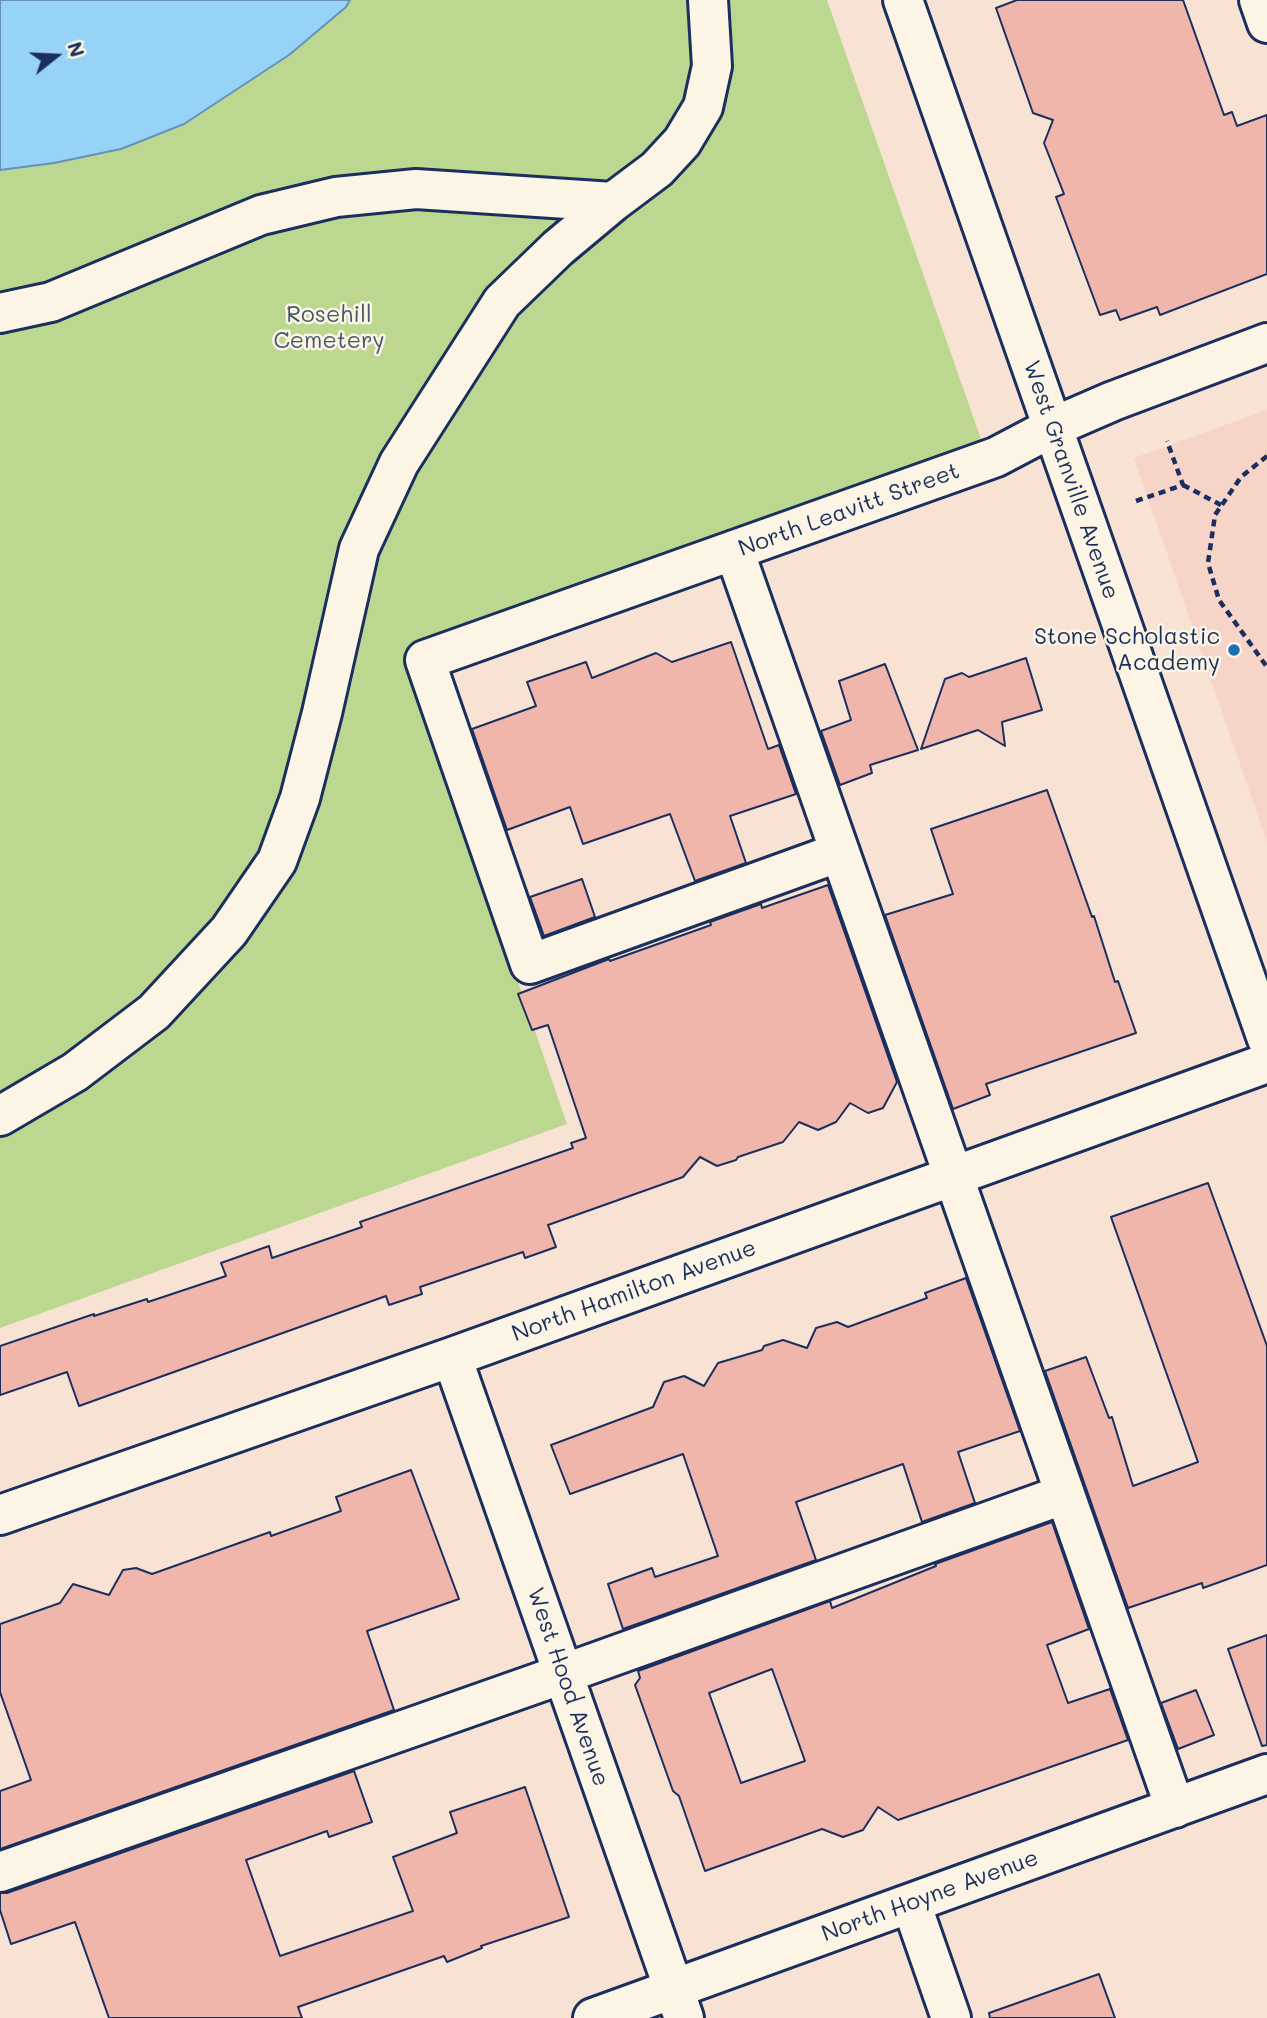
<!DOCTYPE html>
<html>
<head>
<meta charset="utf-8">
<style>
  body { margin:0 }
  #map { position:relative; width:1267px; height:2018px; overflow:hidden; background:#f8e2d4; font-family:Mali,sans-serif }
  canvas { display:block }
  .north { position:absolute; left:21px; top:21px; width:70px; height:70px; -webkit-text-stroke:5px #fcf5e5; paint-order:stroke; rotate:72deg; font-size:19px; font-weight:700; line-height:28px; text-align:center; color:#1b2f5e }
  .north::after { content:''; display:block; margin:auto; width:24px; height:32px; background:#1b2f5e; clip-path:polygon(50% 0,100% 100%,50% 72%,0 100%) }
</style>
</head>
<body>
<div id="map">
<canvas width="1267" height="2018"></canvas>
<div class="north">N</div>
</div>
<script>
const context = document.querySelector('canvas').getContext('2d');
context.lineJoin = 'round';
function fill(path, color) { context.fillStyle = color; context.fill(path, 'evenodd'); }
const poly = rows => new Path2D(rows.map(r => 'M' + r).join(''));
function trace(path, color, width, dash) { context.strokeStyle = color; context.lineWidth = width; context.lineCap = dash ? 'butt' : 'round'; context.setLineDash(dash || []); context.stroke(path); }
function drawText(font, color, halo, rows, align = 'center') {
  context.font = font + ' Mali,sans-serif'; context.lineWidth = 5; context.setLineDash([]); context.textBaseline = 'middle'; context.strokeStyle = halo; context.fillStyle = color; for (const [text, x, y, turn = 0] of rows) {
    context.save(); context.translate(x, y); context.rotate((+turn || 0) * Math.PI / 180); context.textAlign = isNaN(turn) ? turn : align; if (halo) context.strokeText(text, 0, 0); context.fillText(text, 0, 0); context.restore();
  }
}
fill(poly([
  [1267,410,1267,842,1134,458]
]), '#f6d5c8');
fill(poly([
  [0,0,827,0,982,442,404,651,567,1124,0,1328]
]), '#bcd890');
const water = poly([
  [0,0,350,0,346,7,289,55,184,124,121,149,54,163,0,170,0,0]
]);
fill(water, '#96d3f7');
trace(water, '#6591ba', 2);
const building = poly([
  [1017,0,1183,0,1224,115,1232,112,1237,126,1267,115,1267,274,1160,315,1157,307,1120,320,1116,310,1100,315,1056,197,1064,194,1044,143,1053,120,1033,113,996,8,1017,0],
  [731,642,768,749,779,745,796,794,730,816,746,863,695,881,670,814,583,844,570,807,507,830,472,729,536,706,527,682,586,662,592,678,656,653,672,662,731,642],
  [1026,658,1042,710,1002,722,1005,746,978,730,921,749,945,679,962,673,969,677,1026,658],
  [885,664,918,750,870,765,872,773,840,785,821,731,851,720,839,681,885,664],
  [1047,790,1092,917,1094,916,1115,982,1118,981,1136,1033,986,1084,990,1095,953,1109,885,915,953,894,931,829,1047,790],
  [582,879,595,917,544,936,530,897,582,879],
  [828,885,897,1082,883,1108,868,1113,850,1103,836,1122,818,1130,799,1122,783,1142,738,1157,736,1160,717,1166,700,1157,683,1177,548,1225,556,1247,525,1258,523,1252,420,1287,422,1294,389,1305,386,1296,79,1406,67,1372,0,1395,0,1346,94,1314,94,1316,147,1299,148,1302,226,1276,221,1263,269,1246,272,1258,362,1227,360,1222,573,1148,571,1143,586,1138,548,1025,532,1030,518,994,609,959,610,961,711,925,710,922,761,904,762,908,828,885],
  [1208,1183,1267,1346,1267,1565,1203,1588,1202,1583,1128,1608,1045,1371,1086,1357,1109,1418,1112,1417,1133,1486,1198,1462,1111,1217,1208,1183],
  [966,1278,1020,1431,958,1452,975,1503,922,1522,903,1464,796,1502,816,1560,623,1629,608,1584,652,1568,655,1577,718,1556,683,1454,570,1494,551,1445,653,1407,664,1382,684,1376,704,1386,718,1363,762,1350,764,1346,783,1340,807,1348,816,1328,837,1322,848,1327,927,1298,925,1293,966,1278],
  [411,1470,459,1599,367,1631,394,1710,0,1849,0,1791,31,1780,0,1692,0,1624,60,1603,73,1584,109,1595,123,1570,136,1568,152,1574,270,1532,271,1536,341,1511,336,1497,411,1470],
  [1052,1522,1089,1629,1047,1645,1068,1703,1110,1689,1128,1740,898,1820,878,1807,863,1830,843,1837,822,1829,705,1871,679,1796,673,1791,635,1685,640,1678,638,1671,830,1601,832,1608,936,1566,935,1564,1052,1522],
  [772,1669,805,1761,741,1783,709,1693,772,1669],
  [1267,1635,1267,1745,1262,1746,1228,1649,1267,1635],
  [1196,1690,1214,1735,1178,1749,1161,1703,1196,1690],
  [354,1771,372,1822,329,1837,327,1831,246,1860,280,1956,413,1911,393,1857,457,1833,450,1812,525,1787,569,1917,481,1946,482,1948,447,1962,444,1956,298,2007,302,2018,109,2018,75,1922,11,1944,0,1910,0,1893,7,1893,354,1771],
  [1099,1974,1115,2018,990,2018,989,2013,1099,1974]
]);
fill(building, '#f0b6ac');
trace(building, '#1b2f5e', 2);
const minor = poly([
  [903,0,1267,1039],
  [1259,0,1267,23],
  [0,313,51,302,261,215,336,197,416,189,613,202],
  [734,550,1175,1808],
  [840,852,530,964,425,660,996,457,1053,427,1113,401,1267,343],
  [0,1116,75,1072,154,1012,229,931,277,861,300,798,322,713,359,549,399,463,502,302,558,248,613,202,657,169,682,142,703,107,712,66,708,0],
  [452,1357,684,2018],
  [0,1515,452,1357,1267,1063],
  [0,1872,563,1674,1065,1494],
  [911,1903,951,2018],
  [593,2018,1267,1774]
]);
trace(minor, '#1b2f5e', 44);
trace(poly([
  [1267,456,1241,477,1215,515,1208,563,1219,600,1267,667],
  [1183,485,1221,505],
  [1136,501,1183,485,1167,441]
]), '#1b2f5e', 4.5, [7, 5]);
trace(minor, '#fcf5e5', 38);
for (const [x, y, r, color] of [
  [1234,650,7,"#1f6fb2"]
]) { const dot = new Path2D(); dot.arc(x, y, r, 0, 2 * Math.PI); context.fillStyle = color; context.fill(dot); trace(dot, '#fcf5e5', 2.5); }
drawText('23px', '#43596a', '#fcf5e5', [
  ["Rosehill",329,315],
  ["Cemetery",329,341]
]);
drawText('23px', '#1b2f5e', '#fcf5e5', [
  ["West Granville Avenue",1071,480,71],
  ["North Leavitt Street",849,510,-20],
  ["North Hamilton Avenue",634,1291,-20],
  ["West Hood Avenue",568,1687,71],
  ["North Hoyne Avenue",930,1896,-20]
]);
drawText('23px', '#1b2f5e', '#fcf5e5', [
  ["Stone Scholastic",1220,637],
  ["Academy",1220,663]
], 'right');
</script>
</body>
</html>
